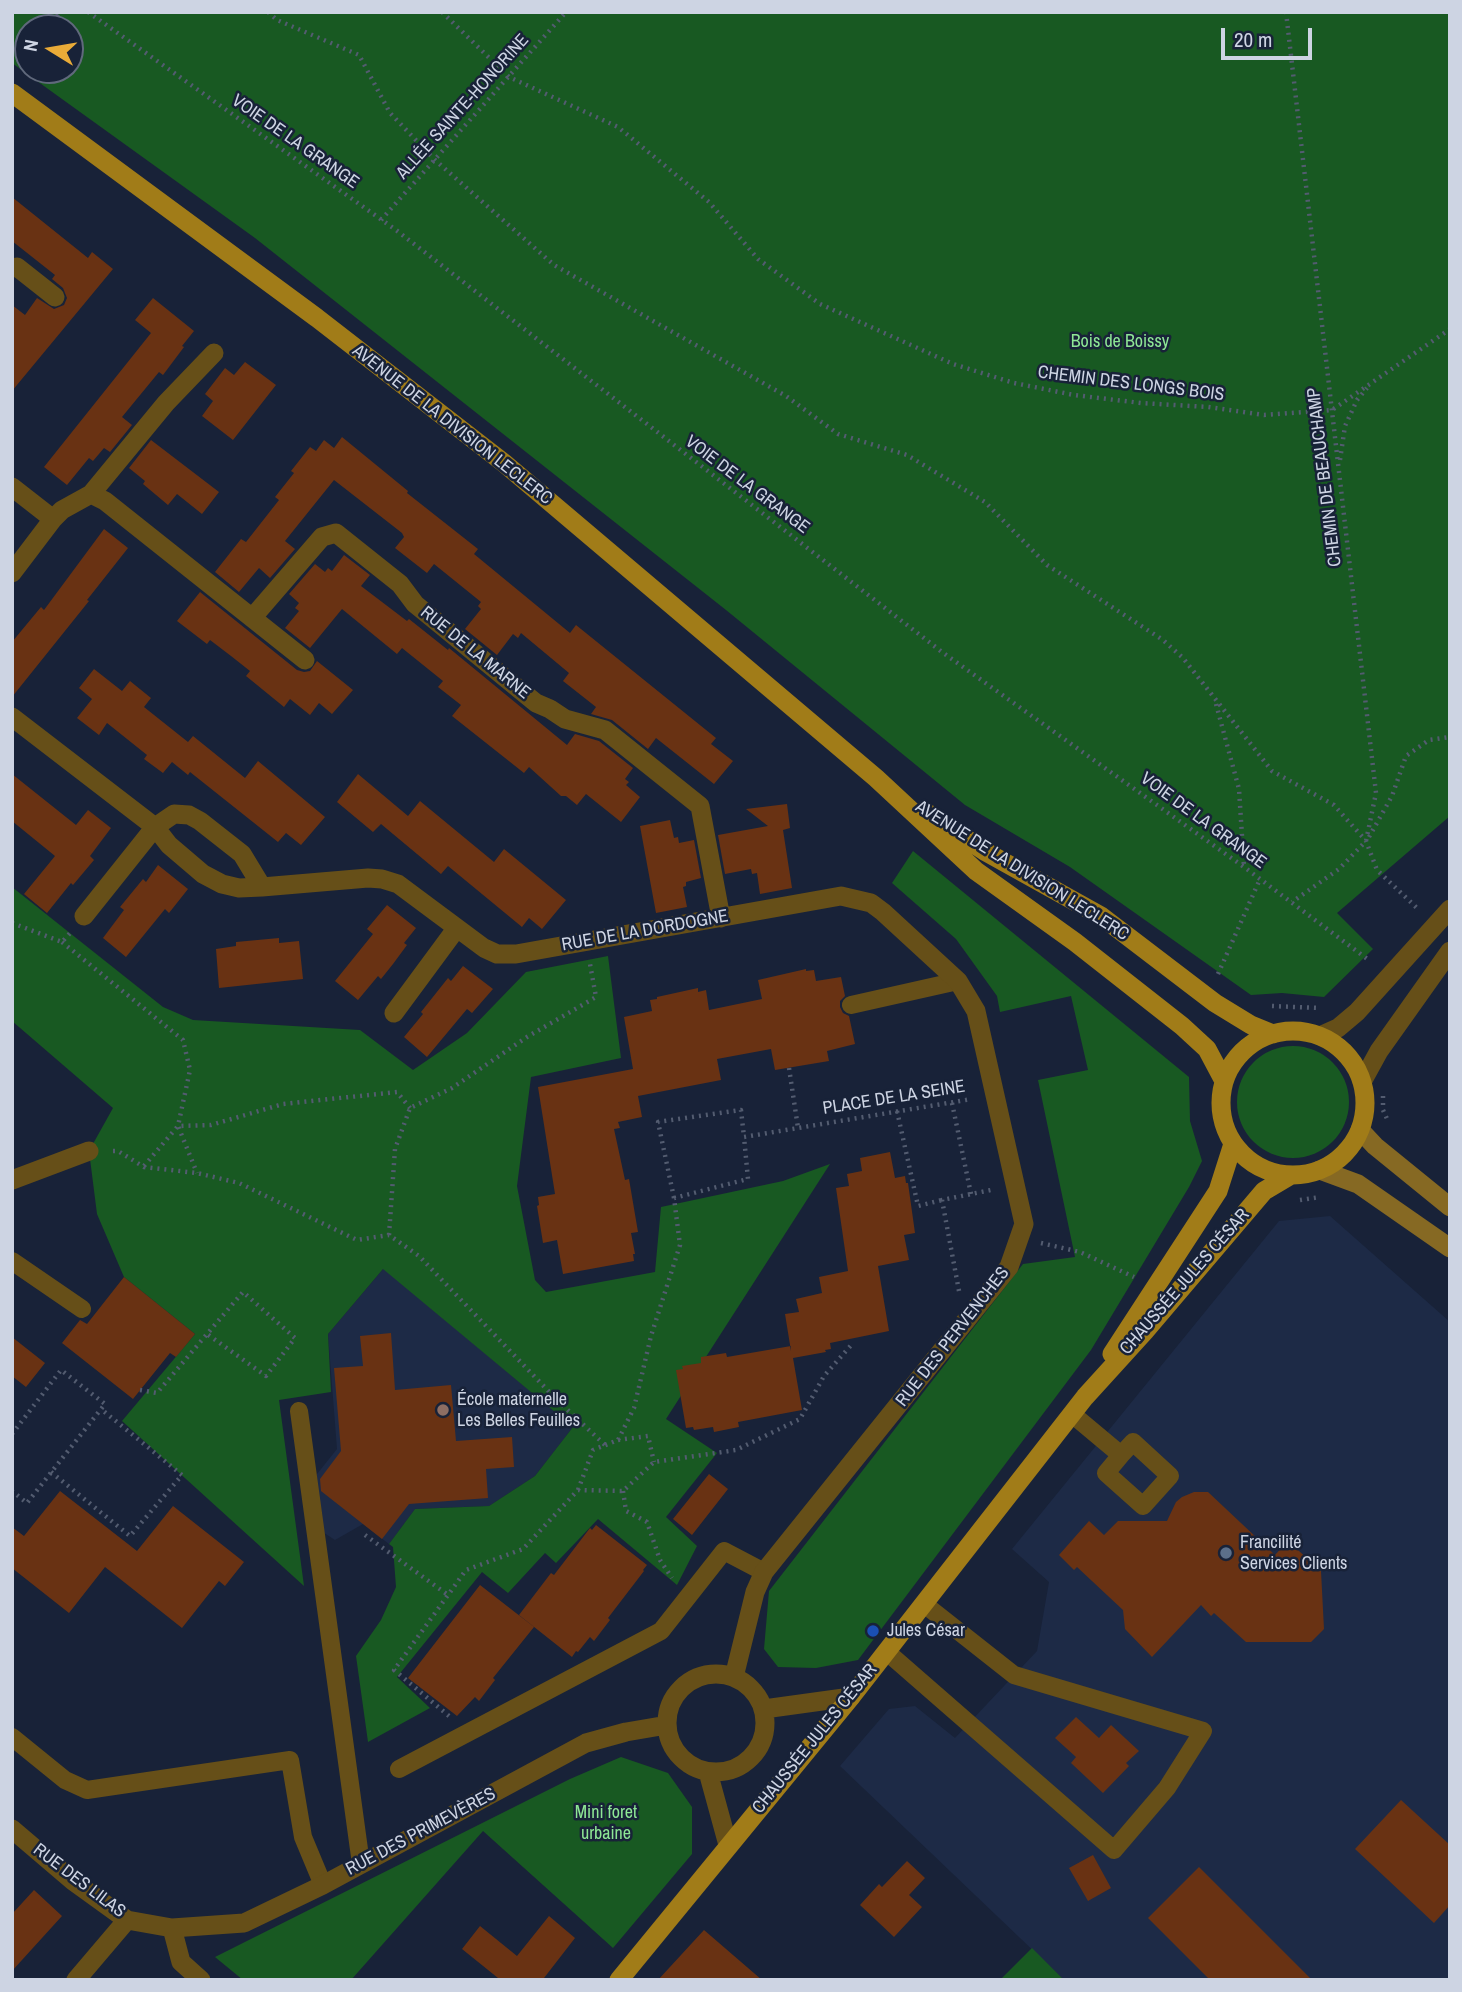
<!DOCTYPE html>
<html>
<head>
<meta charset="utf-8">
<style>
  body { margin:0 }
  #map { position:relative; width:1462px; height:1992px; overflow:hidden; background:#182238; font-family:"Archivo Narrow",sans-serif }
  canvas { display:block }
  .frame { position:absolute; inset:0; border:14px solid #cdd4e3; pointer-events:none }
  .north { position:absolute; left:14px; top:14px; width:70px; height:70px; box-sizing:border-box; background:#182238; border:2px solid #60697c; border-radius:50%; rotate:281deg; font-size:19px; font-weight:700; line-height:28px; text-align:center; color:#cdd4e3 }
  .north::after { content:''; display:block; margin:auto; width:24px; height:32px; background:#e9ab38; clip-path:polygon(50% 0,100% 100%,50% 72%,0 100%) }
  .scale { position:absolute; left:1221px; top:28px; width:91px; height:32px; box-sizing:border-box; border:4px solid #cdd4e3; border-top:0; padding-left:9px; font-size:21px; line-height:24px; white-space:nowrap; color:#cdd4e3; -webkit-text-stroke:5px #182238; paint-order:stroke }
</style>
</head>
<body>
<div id="map">
<canvas width="1462" height="1992"></canvas>
<div class="frame"></div>
<div class="north">N</div>
<div class="scale">20 m</div>
</div>
<script>
const context = document.querySelector('canvas').getContext('2d');
context.lineJoin = 'round';
function fill(path, color) { context.fillStyle = color; context.fill(path, 'evenodd'); }
const poly = rows => new Path2D(rows.map(r => 'M' + r).join(''));
function trace(path, color, width, dash) { context.strokeStyle = color; context.lineWidth = width; context.lineCap = dash ? 'butt' : 'round'; context.setLineDash(dash || []); context.stroke(path); }
function drawText(font, color, halo, rows, align = 'center') {
  context.font = font + ' "Archivo Narrow",sans-serif'; context.lineWidth = 5; context.setLineDash([]); context.textBaseline = 'middle'; context.strokeStyle = halo; context.fillStyle = color; for (const [text, x, y, turn = 0] of rows) {
    context.save(); context.translate(x, y); context.rotate((+turn || 0) * Math.PI / 180); context.textAlign = isNaN(turn) ? turn : align; if (halo) context.strokeText(text, 0, 0); context.fillText(text, 0, 0); context.restore();
  }
}
fill(poly([
  [1330,1216,1450,1322,1450,1980,1064,1980,840,1766,889,1709,915,1706,955,1738,1037,1651,1049,1582,1012,1549,1279,1221],
  [384,1268,573,1427,535,1476,489,1506,415,1509,389,1544,363,1524,335,1540,315,1527,309,1484,337,1449,328,1334]
]), '#1d2a46');
fill(poly([
  [12,12,1450,12,1450,816,1337,913,1373,949,1324,997,1282,993,1251,995,1070,867,965,805,726,610,255,238,12,63],
  [70,28,70,70,28,70,28,28],
  [913,851,1189,1077,1190,1121,1202,1161,1189,1187,1091,1350,858,1660,816,1668,778,1667,764,1649,769,1591,1023,1264,1075,1257,1038,1080,1088,1070,1071,996,1000,1012,997,996,956,939,892,883],
  [12,887,163,1007,193,1020,360,1030,413,1070,467,1033,526,972,608,956,621,1058,531,1077,517,1186,535,1280,546,1292,655,1272,661,1207,783,1181,830,1164,666,1419,717,1453,666,1517,697,1546,677,1585,598,1519,556,1563,545,1553,508,1593,482,1572,397,1677,430,1708,368,1742,356,1656,381,1620,396,1587,393,1547,389,1544,415,1509,489,1506,535,1476,573,1427,383,1269,328,1334,331,1392,279,1400,304,1586,122,1421,195,1334,124,1277,97,1214,89,1151,113,1108,12,1021],
  '1237 1102a56 56 0 1 1 112 0a56 56 0 1 1-112 0Z',
  [621,1757,668,1773,692,1807,692,1854,613,1948,483,1831,351,1980,243,1980,215,1957,570,1779],
  [1032,1948,1064,1980,1000,1980]
]), '#185922');
fill(poly([
  [12,197,88,258,92,252,113,269,12,391,12,305,25,315,37,298,54,309,64,305,67,298,63,288,52,279,55,275,12,241],
  [153,298,194,331,182,346,184,347,163,375,159,372,122,417,132,425,110,452,104,448,93,461,89,458,67,485,44,467,151,333,135,320],
  [245,362,276,385,233,440,202,416,213,401,205,394,225,368,234,375],
  [342,437,408,491,407,493,478,549,474,554,570,633,576,625,716,738,711,744,733,761,714,784,656,738,648,749,612,720,591,714,596,707,563,681,569,673,521,633,518,638,513,634,497,655,465,629,481,609,478,606,481,602,434,564,427,573,395,548,404,537,402,533,334,480,285,541,295,549,270,578,259,568,239,592,215,572,241,539,246,542,279,500,275,497,294,473,291,471,310,447,316,451,324,440,334,448],
  [151,440,219,492,202,514,177,494,168,505,143,484,145,481,129,468],
  [104,529,128,548,87,600,89,601,12,697,12,642,41,607,44,610],
  [344,555,370,575,361,586,407,621,409,619,448,650,449,648,567,745,575,734,599,741,633,768,625,779,629,782,626,785,640,797,621,822,586,794,577,805,566,796,561,796,529,767,524,773,452,716,461,705,438,687,443,681,402,648,397,654,342,609,310,648,285,628,299,611,295,608,299,603,289,594,315,564,325,572,328,568,332,571],
  [200,592,297,670,304,672,310,671,317,661,353,690,332,714,319,703,310,715,290,699,284,707,246,676,250,671,231,656,210,640,207,644,177,621],
  [94,669,122,691,130,681,151,698,144,707,188,742,193,736,245,778,258,761,325,817,301,845,286,833,278,842,190,772,188,775,172,762,163,773,144,759,147,755,107,723,99,735,77,718,92,699,79,688],
  [12,774,76,825,88,810,111,828,90,856,94,860,73,885,71,883,47,913,24,894,55,856,12,821],
  [358,774,408,816,420,801,494,862,504,849,566,900,542,929,529,918,522,927,448,866,441,874,381,824,373,832,337,802],
  [787,804,790,828,783,830,792,888,760,894,757,873,752,874,751,869,725,874,718,835,768,826,746,809],
  [670,820,674,838,678,837,679,843,694,840,701,878,686,882,686,886,683,887,687,907,656,913,640,826],
  [158,865,188,889,169,913,165,909,126,957,103,938,124,910,120,907,143,879,146,882],
  [387,905,416,928,404,943,407,945,393,964,381,979,378,976,358,1000,335,981,373,934,367,929],
  [279,938,279,943,299,941,303,979,219,988,216,949,236,946,236,942],
  [463,966,493,989,472,1013,467,1009,427,1057,404,1037,423,1014,421,1012,448,978,451,981],
  [806,969,806,971,814,970,816,981,841,977,845,996,840,1001,840,1007,843,1013,849,1016,855,1044,827,1051,829,1061,775,1070,771,1049,717,1059,721,1080,638,1096,642,1117,618,1122,620,1128,614,1129,625,1180,629,1179,638,1232,631,1233,635,1254,633,1254,634,1261,563,1274,557,1240,543,1243,537,1206,539,1205,538,1197,555,1194,538,1087,633,1069,624,1017,652,1011,650,1000,657,999,657,997,698,988,698,992,706,990,709,1010,762,999,758,980],
  [890,1152,895,1178,905,1176,906,1183,908,1183,915,1233,904,1235,909,1260,878,1266,889,1331,830,1343,831,1349,825,1350,826,1352,793,1358,802,1410,738,1422,739,1427,714,1432,713,1427,694,1430,693,1427,686,1428,676,1370,683,1369,682,1366,701,1363,701,1357,726,1353,727,1357,791,1346,791,1351,785,1314,799,1312,796,1299,822,1293,819,1277,848,1271,836,1188,849,1186,847,1174,862,1171,860,1158],
  [124,1277,195,1334,176,1357,170,1353,133,1399,62,1343,80,1320,87,1324],
  [391,1333,395,1390,451,1385,456,1441,512,1437,514,1467,486,1469,488,1498,409,1504,382,1539,321,1491,320,1479,341,1451,334,1368,363,1366,360,1336],
  [12,1337,45,1363,26,1387,12,1376],
  [709,1474,728,1489,692,1535,673,1519],
  [60,1491,137,1551,173,1506,244,1562,225,1586,219,1581,182,1628,105,1567,69,1613,12,1568,12,1527,24,1536],
  [1194,1492,1208,1492,1275,1555,1288,1541,1321,1571,1324,1629,1311,1642,1246,1642,1214,1613,1211,1616,1201,1605,1152,1657,1125,1629,1123,1610,1077,1567,1074,1570,1059,1555,1089,1521,1104,1535,1118,1521,1167,1521,1176,1502,1182,1497],
  [596,1525,647,1565,643,1570,644,1571,608,1618,610,1620,594,1641,590,1637,578,1652,576,1651,572,1657,519,1615,551,1573,554,1575,590,1528,592,1530],
  [480,1585,534,1627,493,1678,495,1680,479,1701,475,1697,457,1716,408,1678],
  [1076,1717,1099,1738,1111,1725,1139,1751,1126,1763,1129,1766,1103,1793,1071,1763,1076,1757,1055,1738],
  [1401,1800,1450,1845,1450,1905,1434,1923,1355,1849],
  [1093,1855,1111,1888,1088,1901,1069,1868],
  [907,1861,925,1878,909,1895,922,1907,894,1937,860,1905,879,1884,882,1887],
  [1199,1867,1312,1980,1210,1980,1148,1918],
  [34,1890,62,1916,12,1971,12,1914],
  [549,1916,575,1938,544,1978,545,1980,497,1980,498,1978,462,1949,480,1926,517,1956],
  [704,1930,762,1980,658,1980]
]), '#693213');
trace(poly([
  [88,12,396,230,942,652,1244,867,1370,961],
  [268,12,277,20,359,55,390,113,435,160,554,265,786,396,838,434,907,455,985,502,1047,565,1163,640,1183,658,1272,771,1334,805,1366,841,1377,870,1418,909],
  [442,12,509,77,618,127,709,202,758,259,820,304,953,364,1014,383,1074,395,1141,403,1208,407,1264,415,1332,410,1450,329],
  [1286,12,1376,793,1366,841,1339,869,1292,902],
  [57,16,60,12],
  [381,220,566,12],
  [1340,460,1345,426,1357,400,1367,388],
  [1216,704,1239,789,1244,867],
  [1369,837,1392,796,1406,756,1429,740,1450,737],
  [12,923,62,942,70,933],
  [62,942,183,1040,190,1070,178,1126,197,1173],
  [1218,974,1260,879],
  [1272,1006,1319,1008],
  [789,1068,798,1128],
  [1383,1096,1383,1110,1388,1121],
  [952,1103,971,1194],
  [897,1111,918,1206,942,1200],
  [113,1151,118,1151,144,1167,197,1173,239,1183,357,1240,389,1235,419,1256,557,1400,605,1445],
  [144,1166,178,1126,211,1125,283,1104,397,1092,410,1108],
  [674,1198,658,1122,741,1110,744,1137],
  [1300,1200,1320,1197],
  [389,1235,395,1149,410,1108,452,1088,527,1037,596,997,590,964],
  [1041,1243,1080,1252,1134,1277],
  [959,1291,942,1200,991,1190],
  [140,1390,157,1393,207,1334,243,1292,295,1338,266,1376,207,1334],
  [12,1434,61,1370,105,1404,27,1503,12,1491],
  [618,1440,648,1436,654,1462],
  [51,1472,130,1536,182,1475,101,1409],
  [578,1490,593,1450,618,1440,634,1408,651,1336,680,1245,674,1198,748,1179,744,1137,972,1099],
  [623,1491,626,1511,647,1522,660,1560,672,1578],
  [365,1535,448,1595],
  [449,1716,394,1670,466,1570,523,1549,578,1490,623,1491,654,1462,736,1450,800,1419,824,1376,853,1343]
]), '#535c70', 4.5, [2, 5]);
trace(poly([
  [851,1005,958,981],
  [12,1261,82,1309],
  [299,1411,361,1864],
  [1072,1414,1121,1455,1133,1442,1170,1476,1143,1506,1106,1473,1121,1455],
  [887,1652,1114,1850,1167,1788,1203,1731,1014,1675,924,1604],
  [12,1737,65,1780,87,1790,290,1760,303,1837,323,1885],
  [399,1769,661,1631,724,1551,764,1572]
]), '#664f18', 18);
trace(poly([
  [12,268,17,267,55,297],
  [12,487,53,519],
  [91,494,105,501,305,660],
  [12,573,53,519,62,510,91,494,166,403,214,353],
  [252,618,322,537,336,533,400,584,415,604,536,703,550,709,565,719,605,730,700,806,721,918],
  [12,717,155,827,174,814,189,815,200,821,242,854,262,887,368,878,382,879,398,884,484,948,497,954,516,954,841,896,871,903,883,912,958,981,976,1011,1024,1224,1009,1267,764,1572,755,1592,734,1677],
  [84,916,155,827,169,845,203,874,222,884,239,888,262,887],
  [394,1013,456,929],
  [12,1180,89,1151],
  '667 1723a49 49 0 1 1 98 0a49 49 0 1 1-98 0Z',
  [764,1709,851,1697],
  [708,1772,728,1845],
  [12,1829,73,1881,127,1920,172,1928,244,1923,323,1885,586,1743,626,1732,667,1725],
  [172,1928,181,1962,201,1980],
  [76,1980,127,1920]
]), '#664f18', 19);
trace(poly([
  [1320,1036,1338,1028,1357,1012,1450,909],
  [1362,1082,1379,1051,1450,951]
]), '#664f18', 19);
trace(poly([
  [1360,1130,1375,1146,1450,1207],
  [1320,1170,1358,1184,1450,1248]
]), '#866923', 19);
trace(poly([
  [12,93,317,318,504,463,876,778,976,871,1075,942,1182,1026,1207,1049,1224,1081],
  [924,811,986,852,1101,916,1215,1003,1251,1025,1273,1034],
  '1221 1103a72 72 0 1 1 144 0a72 72 0 1 1-144 0Z',
  [1112,1354,1218,1191,1233,1144],
  [619,1980,851,1697,1085,1397,1145,1331,1264,1191,1291,1175]
]), '#a17c18', 19);
for (const [x, y, r, color] of [
  [443,1410,7,"#8d6e63"],
  [1226,1553,7,"#5c6f8a"],
  [873,1631,7,"#1a4fb4"]
]) { const dot = new Path2D(); dot.arc(x, y, r, 0, 2 * Math.PI); context.fillStyle = color; context.fill(dot); trace(dot, '#182238', 2.5); }
drawText('18px', '#cdd4e3', '#182238', [
  ["ALLÉE SAINTE-HONORINE",463,107,-48],
  ["VOIE DE LA GRANGE",295,142,35],
  ["CHEMIN DES LONGS BOIS",1131,384,7],
  ["AVENUE DE LA DIVISION LECLERC",452,425,38],
  ["CHEMIN DE BEAUCHAMP",1325,477,-97],
  ["VOIE DE LA GRANGE",747,485,37],
  ["RUE DE LA MARNE",475,653,39],
  ["VOIE DE LA GRANGE",1203,821,36],
  ["AVENUE DE LA DIVISION LECLERC",1022,871,32],
  ["RUE DE LA DORDOGNE",645,931,-10],
  ["PLACE DE LA SEINE",894,1098,-9],
  ["CHAUSSÉE JULES CÉSAR",1185,1282,-49],
  ["RUE DES PERVENCHES",953,1337,-52],
  ["CHAUSSÉE JULES CÉSAR",815,1739,-51],
  ["RUE DES PRIMEVÈRES",421,1832,-28],
  ["RUE DES LILAS",79,1881,37]
]);
drawText('18px', '#8ee795', '#182238', [
  ["Bois de Boissy",1120,342],
  ["Mini foret",606,1813],
  ["urbaine",606,1834]
]);
drawText('18px', '#cdd4e3', '#182238', [
  ["École maternelle",457,1400],
  ["Les Belles Feuilles",457,1421],
  ["Francilité",1240,1543],
  ["Services Clients",1240,1564],
  ["Jules César",887,1631]
], 'left');
</script>
</body>
</html>
